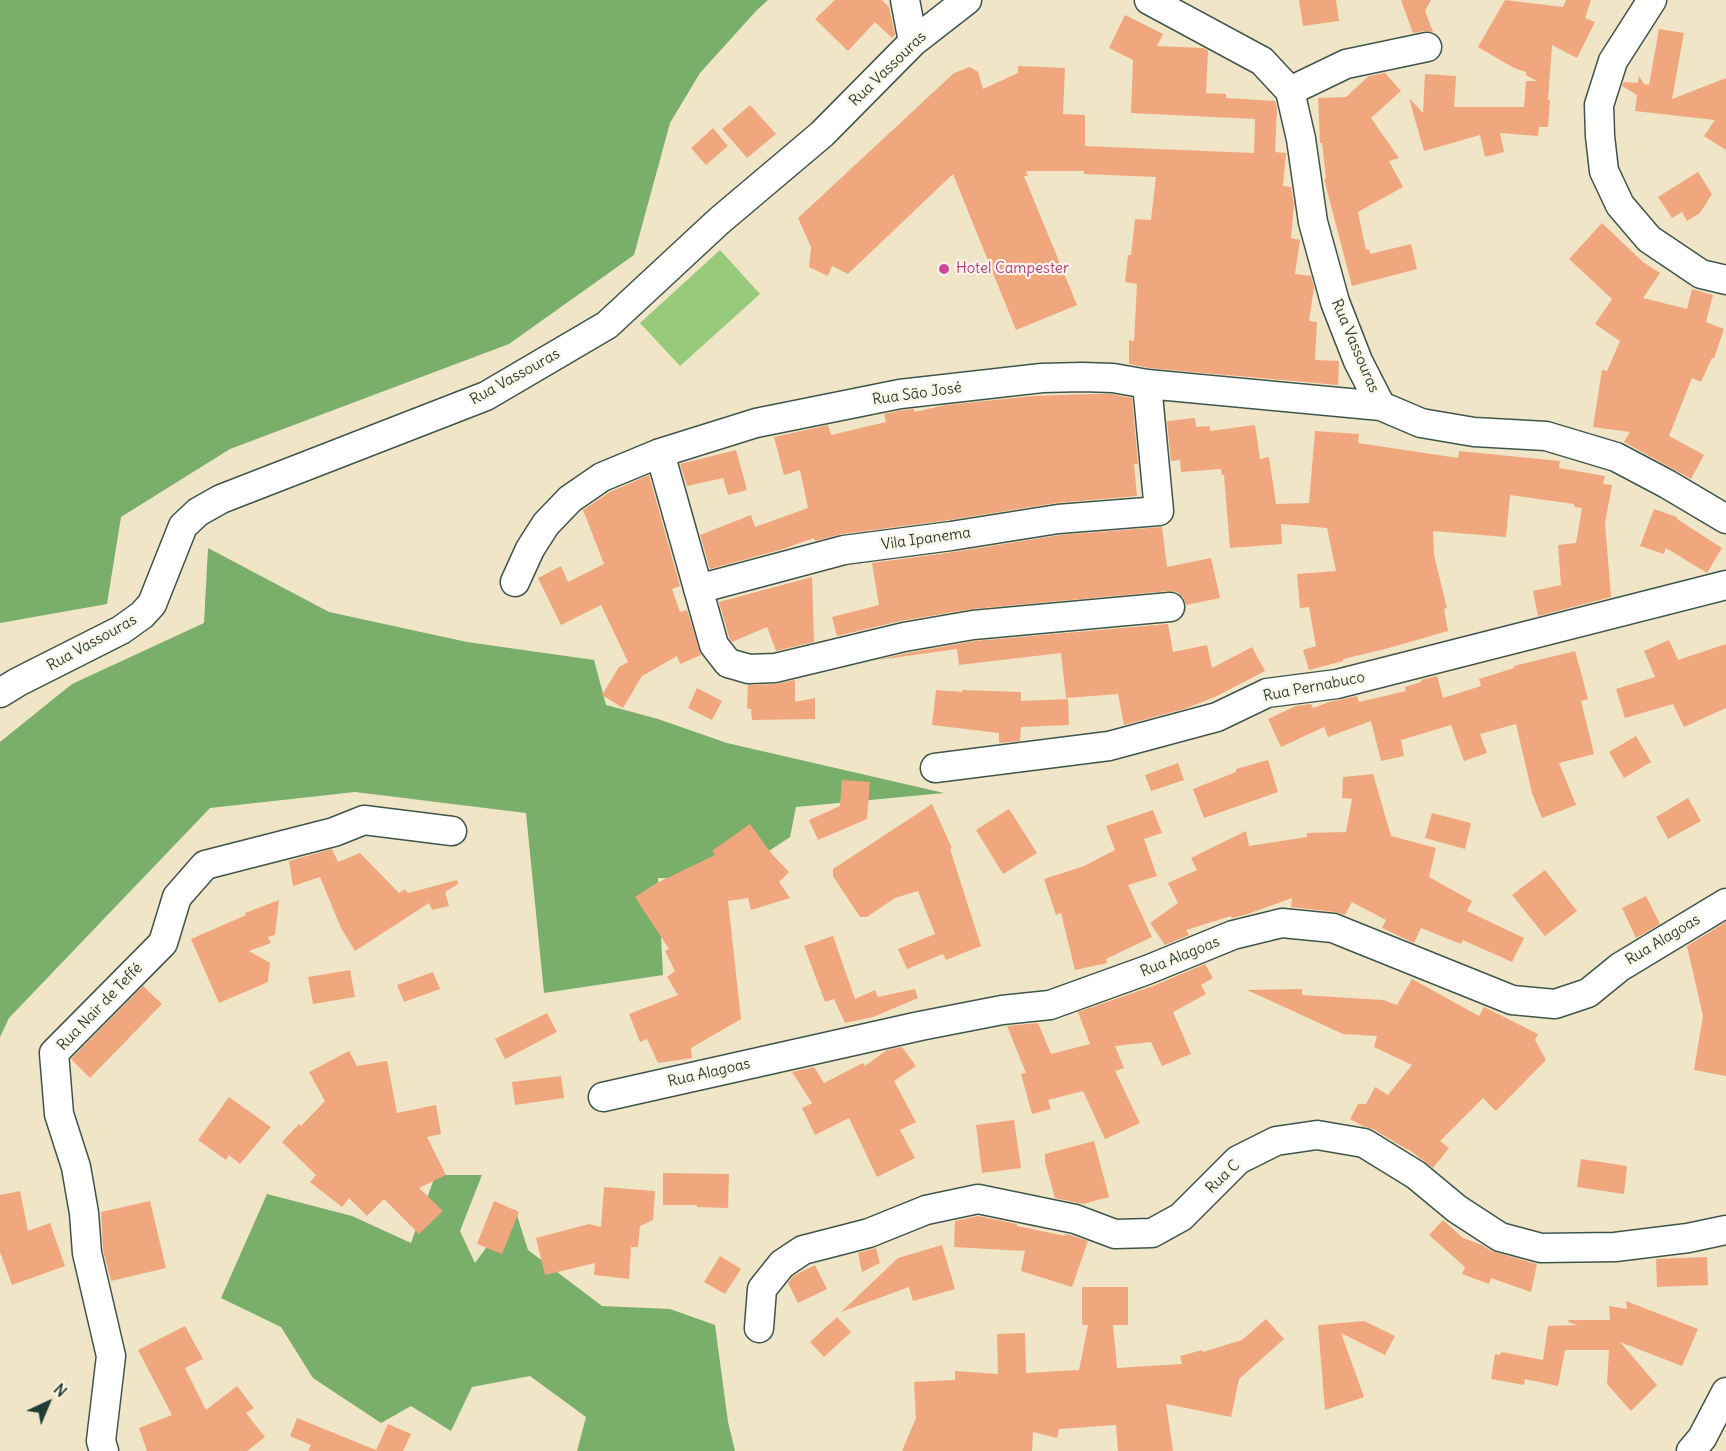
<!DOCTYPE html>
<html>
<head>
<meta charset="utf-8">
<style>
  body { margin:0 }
  #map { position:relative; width:1726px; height:1451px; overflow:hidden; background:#f0e5c7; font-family:Delius,sans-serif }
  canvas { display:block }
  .north { position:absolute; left:18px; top:1373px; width:60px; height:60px; -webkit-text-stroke:4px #fcf5e5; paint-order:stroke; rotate:44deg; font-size:16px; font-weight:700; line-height:24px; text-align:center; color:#1f3d34 }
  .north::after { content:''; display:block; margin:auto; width:21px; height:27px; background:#1f3d34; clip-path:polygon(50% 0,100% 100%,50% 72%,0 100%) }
</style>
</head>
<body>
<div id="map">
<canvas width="1726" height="1451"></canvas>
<div class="north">N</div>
</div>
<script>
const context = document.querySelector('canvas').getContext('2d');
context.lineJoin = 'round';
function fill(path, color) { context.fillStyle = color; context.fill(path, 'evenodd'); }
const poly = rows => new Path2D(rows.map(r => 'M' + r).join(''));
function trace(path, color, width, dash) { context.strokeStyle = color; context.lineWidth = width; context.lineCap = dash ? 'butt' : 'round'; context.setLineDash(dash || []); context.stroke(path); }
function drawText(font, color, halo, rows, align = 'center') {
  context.font = font + ' Delius,sans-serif'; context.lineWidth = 4.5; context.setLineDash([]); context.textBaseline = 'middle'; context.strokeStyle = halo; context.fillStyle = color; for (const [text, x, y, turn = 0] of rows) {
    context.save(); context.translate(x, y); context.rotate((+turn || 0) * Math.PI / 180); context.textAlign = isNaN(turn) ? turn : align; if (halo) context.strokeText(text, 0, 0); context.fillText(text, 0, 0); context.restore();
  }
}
fill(poly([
  [720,250,760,294,680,366,640,323]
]), '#97ca7b');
fill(poly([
  [0,0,768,0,756,11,700,73,670,123,634,255,509,344,230,449,121,517,107,604,0,623],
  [208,548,329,612,467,642,594,660,606,705,658,719,727,743,944,793,796,807,790,837,725,880,658,878,663,975,544,993,526,813,355,792,210,808,9,1018,0,1037,0,742,72,684,204,623],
  [446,1175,482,1175,460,1231,475,1263,515,1209,528,1250,602,1306,670,1309,715,1325,728,1422,735,1451,577,1451,586,1417,530,1376,472,1387,451,1431,411,1406,381,1423,313,1378,281,1327,221,1298,267,1194,352,1216,411,1243,435,1176]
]), '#79ae6b');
fill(poly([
  [835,0,882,0,889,7,895,35,892,38,875,22,848,51,815,19],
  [1299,0,1336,0,1339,21,1303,26],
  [1401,0,1431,0,1425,11,1433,32,1424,31,1413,33],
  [1505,0,1563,7,1566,0,1591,0,1585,18,1595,22,1577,58,1552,45,1548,100,1550,100,1548,127,1539,127,1538,136,1500,133,1504,152,1485,157,1480,135,1424,151,1409,98,1423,113,1425,74,1456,76,1454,107,1524,107,1526,81,1537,81,1526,75,1526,72,1514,68,1478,47],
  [1125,15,1163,34,1157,46,1203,48,1208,51,1206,93,1226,94,1226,98,1275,101,1277,108,1275,152,1286,153,1283,186,1291,187,1294,205,1291,238,1300,240,1295,274,1311,276,1314,287,1309,321,1317,322,1315,360,1339,361,1338,385,1149,368,1129,364,1129,340,1134,341,1137,284,1125,282,1128,255,1131,255,1135,219,1151,220,1156,177,1084,174,1084,171,1026,171,1028,176,1024,176,1077,305,1016,330,953,174,848,274,832,266,828,276,809,267,811,247,798,218,954,73,970,67,978,72,983,89,1018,73,1018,66,1065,68,1063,114,1085,115,1085,146,1254,153,1255,119,1131,113,1133,60,1109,48],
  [1659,29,1684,33,1672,99,1726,78,1726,150,1704,136,1715,120,1635,111,1637,95,1622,86,1624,82,1638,83,1639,76,1644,84,1649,85],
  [1385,73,1401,91,1371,118,1399,158,1389,161,1403,187,1358,212,1366,250,1369,249,1370,254,1411,244,1417,269,1352,286,1324,179,1326,179,1322,143,1320,143,1318,98,1346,97,1369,76],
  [750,105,776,134,747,158,722,129],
  [713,128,728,146,706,165,691,148],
  [1698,172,1712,194,1700,213,1687,221,1682,212,1672,218,1658,197],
  [1602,223,1643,262,1660,273,1643,298,1687,309,1692,289,1713,295,1706,322,1724,329,1714,358,1712,358,1701,382,1692,378,1669,436,1704,455,1691,479,1624,442,1630,432,1593,427,1602,370,1607,371,1620,341,1595,324,1612,299,1569,259],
  [1091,394,1111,394,1132,398,1138,464,1134,464,1137,496,1056,503,949,520,842,534,815,541,814,538,783,549,710,569,700,535,751,515,755,527,808,508,800,470,784,475,774,437,828,425,831,435,886,422,884,414,903,410,914,409,914,412,946,405,1033,396],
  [1195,418,1196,427,1210,426,1210,431,1255,425,1260,459,1269,457,1276,504,1309,503,1315,431,1359,434,1358,443,1458,458,1459,451,1560,461,1559,468,1605,476,1603,484,1612,485,1605,523,1611,597,1538,616,1533,591,1561,585,1558,545,1576,543,1582,508,1574,507,1574,504,1510,495,1506,537,1433,531,1434,555,1447,608,1444,609,1448,631,1385,649,1343,659,1343,661,1309,670,1303,650,1316,646,1309,607,1300,608,1297,574,1336,571,1327,528,1281,524,1282,544,1230,548,1224,475,1222,475,1221,469,1181,472,1180,460,1171,461,1167,421],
  [736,450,747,490,728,495,723,478,687,486,680,464],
  [649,475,680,586,672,589,680,612,687,610,701,655,680,664,677,656,642,676,623,708,602,695,619,667,628,662,601,605,561,625,538,578,561,566,568,582,604,564,583,510,610,492],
  [1654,509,1677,517,1677,519,1722,548,1707,573,1666,548,1664,554,1640,546],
  [1162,527,1167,567,1211,558,1220,598,1186,605,1184,598,1177,592,1168,591,972,609,900,621,837,636,832,617,879,605,872,563,954,552,1060,535],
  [812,577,814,642,776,651,767,627,732,642,729,637,719,602],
  [1168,624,1173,652,1207,645,1212,668,1252,647,1265,671,1215,697,1184,709,1124,725,1118,694,1066,698,1061,653,959,665,957,649,878,660,907,653,975,641],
  [1669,640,1678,660,1726,644,1726,708,1684,727,1673,704,1625,718,1616,689,1655,677,1644,651],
  [1575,651,1588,699,1581,701,1594,754,1559,763,1576,805,1542,818,1532,793,1516,724,1480,734,1487,753,1464,761,1451,725,1401,740,1404,756,1381,761,1371,721,1328,737,1324,727,1281,747,1268,719,1296,706,1311,704,1313,708,1329,702,1357,696,1359,702,1406,691,1405,687,1421,682,1421,680,1437,676,1443,698,1481,686,1479,679,1514,668,1514,666],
  [795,680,795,702,815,698,815,719,752,720,751,711,753,710,747,708,748,685,776,684],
  [697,688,722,701,712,720,688,708],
  [936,690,962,692,962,690,1021,692,1021,701,1068,699,1069,725,1021,727,1020,741,999,743,999,733,932,725],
  [1636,736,1651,762,1624,778,1609,752],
  [1268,760,1278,792,1204,818,1193,789,1236,772,1236,769],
  [1178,763,1184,780,1151,791,1145,775],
  [1373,774,1391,836,1436,848,1429,877,1472,901,1467,911,1524,938,1512,962,1463,940,1461,944,1421,928,1414,943,1382,928,1386,920,1352,902,1345,915,1335,912,1291,907,1292,898,1245,915,1232,918,1231,916,1186,930,1189,935,1165,945,1150,923,1178,903,1168,883,1197,870,1191,858,1246,831,1249,846,1307,837,1307,833,1346,832,1352,799,1342,798,1343,777],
  [842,780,870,782,867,819,818,840,809,820,840,806],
  [1688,798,1701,821,1668,839,1656,817],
  [932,804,952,848,950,849,981,946,946,960,943,954,907,969,898,949,935,934,918,891,895,898,867,917,860,917,833,876,833,869],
  [1009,809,1037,853,1003,874,976,830],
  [1153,810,1162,833,1144,839,1157,876,1128,885,1152,937,1106,959,1107,963,1075,970,1061,913,1056,915,1044,879,1084,866,1115,850,1106,826],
  [1432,813,1471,823,1465,849,1425,838],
  [750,824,771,853,789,872,779,882,790,898,751,910,748,898,728,901,741,1019,691,1048,692,1058,658,1063,647,1039,640,1042,629,1014,678,995,667,977,675,971,665,951,669,949,635,897,655,884,715,855,712,851],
  [332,849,338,862,360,853,399,893,405,889,408,893,457,880,458,884,445,892,449,906,432,910,429,903,355,951,341,928,320,877,293,886,289,861],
  [1545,870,1577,911,1545,936,1512,895],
  [1646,896,1660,924,1636,938,1622,908],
  [279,900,275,935,268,937,271,943,249,951,270,963,268,982,219,1003,191,939,246,915,245,913],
  [1726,922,1726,1076,1694,1070,1703,1016,1687,946],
  [833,936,855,999,875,990,878,997,915,989,918,998,873,1017,845,1023,834,999,825,1002,804,946],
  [1205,964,1213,978,1201,985,1206,994,1173,1012,1191,1054,1162,1066,1151,1042,1115,1046,1124,1068,1115,1071,1140,1123,1105,1139,1083,1091,1048,1100,1051,1109,1032,1114,1021,1074,1026,1073,1007,1026,1038,1023,1051,1054,1090,1044,1078,1012,1153,986],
  [350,970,355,997,313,1004,308,977],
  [433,972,440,989,404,1002,397,985],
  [1412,979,1479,1016,1484,1007,1538,1034,1535,1040,1546,1060,1496,1111,1483,1098,1440,1141,1449,1148,1433,1168,1408,1149,1408,1150,1373,1129,1363,1126,1350,1119,1358,1104,1366,1104,1375,1087,1388,1095,1412,1065,1374,1047,1377,1036,1343,1034,1247,990,1302,989,1302,995,1383,1000,1397,1005],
  [143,986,162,1004,90,1078,71,1059],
  [547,1013,557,1032,505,1059,495,1039],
  [902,1047,916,1066,894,1081,916,1122,900,1130,915,1158,877,1177,849,1118,815,1135,802,1108,812,1103,792,1072,814,1067,824,1083,863,1063,865,1066,887,1050],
  [349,1051,357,1066,387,1061,397,1113,436,1105,441,1134,427,1137,446,1175,419,1188,443,1211,419,1234,384,1199,367,1216,349,1198,342,1207,310,1182,316,1175,282,1142,299,1124,301,1126,325,1101,309,1072],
  [561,1076,564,1098,515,1105,512,1082],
  [229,1097,271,1127,240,1164,229,1155,226,1160,198,1140],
  [1014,1120,1021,1168,982,1173,976,1125],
  [1094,1141,1109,1197,1083,1204,1055,1198,1045,1162,1045,1154],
  [1581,1159,1627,1166,1624,1194,1577,1187],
  [663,1173,729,1174,728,1208,697,1207,697,1205,663,1205],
  [604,1187,655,1191,653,1220,640,1226,638,1247,631,1247,629,1279,594,1275,595,1263,545,1275,536,1238,589,1224,601,1227],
  [20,1191,28,1231,50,1223,65,1266,12,1285,0,1252,0,1195],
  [150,1201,166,1268,111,1281,103,1250,101,1212],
  [494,1201,519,1212,502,1254,477,1244],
  [978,1216,1017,1224,1017,1226,1065,1236,1064,1234,1070,1235,1088,1241,1072,1287,1021,1271,1025,1251,954,1247,955,1221],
  [1443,1220,1463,1238,1482,1245,1491,1251,1537,1264,1531,1292,1491,1278,1489,1284,1462,1274,1465,1267,1429,1235],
  [942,1245,955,1289,913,1301,909,1287,841,1312,898,1258],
  [876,1248,880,1263,862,1272,858,1253],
  [720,1256,741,1269,725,1294,704,1282],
  [1707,1257,1708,1285,1657,1287,1656,1259],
  [815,1265,827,1289,798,1303,788,1283,793,1276],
  [1082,1287,1128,1287,1128,1325,1113,1325,1117,1368,1182,1364,1180,1356,1202,1350,1203,1352,1242,1340,1266,1319,1284,1339,1239,1379,1231,1417,1166,1404,1173,1451,1118,1451,1116,1425,1059,1429,1057,1438,1033,1432,1032,1451,902,1451,916,1418,914,1382,955,1380,955,1371,998,1374,997,1334,1025,1333,1026,1373,1079,1370,1088,1325,1082,1325],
  [1626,1301,1698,1329,1682,1366,1620,1342,1657,1385,1631,1411,1607,1384,1609,1350,1565,1350,1558,1386,1525,1379,1524,1385,1491,1379,1495,1354,1499,1355,1502,1352,1543,1360,1548,1326,1578,1325,1568,1322,1569,1320,1610,1320,1609,1306,1627,1309],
  [837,1317,851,1332,824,1357,810,1342],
  [1364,1321,1395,1336,1385,1355,1341,1333,1364,1397,1325,1410,1318,1325],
  [185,1326,203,1359,185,1368,206,1410,237,1386,254,1408,246,1413,265,1437,247,1451,147,1451,139,1428,172,1415,138,1350],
  [297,1418,376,1450,388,1424,411,1434,403,1451,308,1451,311,1445,290,1436]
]), '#f0a77e');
const minor = poly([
  [905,0,913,42],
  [1149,0,1262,61,1290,91,1301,139,1313,222,1335,302,1358,361,1381,406,1421,423,1474,432,1546,436,1616,457,1667,484,1726,519],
  [1652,0,1613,61,1599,105,1600,136,1604,171,1620,205,1649,239,1701,274,1726,280],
  [1290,91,1346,64,1427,47],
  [660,453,714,645,728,663,749,669,775,668,904,637,973,625,1170,607],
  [515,582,530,549,546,524,570,499,602,477,660,453,756,423,900,394,1042,378,1082,377,1113,378,1147,384,1381,406],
  [698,589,844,550,951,536,1058,519,1159,511,1147,384],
  [0,693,18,682,121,630,142,615,152,604,183,526,198,512,221,499,486,396,607,325,719,221,822,134,913,42,967,0],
  [935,768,1109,746,1217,717,1267,693,1337,684,1726,585],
  [603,1097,920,1026,1002,1010,1050,1005,1147,970,1233,935,1282,923,1333,928,1512,1000,1555,1004,1588,993,1620,967,1726,903],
  [759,1328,762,1289,782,1264,803,1250,869,1233,926,1210,978,1199,1075,1219,1115,1234,1152,1233,1181,1217,1238,1160,1276,1141,1317,1135,1364,1143,1416,1175,1457,1209,1500,1237,1541,1248,1615,1247,1688,1238,1726,1230],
  [104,1451,101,1441,111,1356,87,1253,84,1213,76,1167,59,1114,54,1053,163,943,177,897,205,865,334,832,364,820,452,831],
  [1691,1451,1702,1438,1726,1392]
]);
trace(minor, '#3e564a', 31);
trace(minor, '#fff', 28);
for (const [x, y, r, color] of [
  [944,269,6,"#d1479c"]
]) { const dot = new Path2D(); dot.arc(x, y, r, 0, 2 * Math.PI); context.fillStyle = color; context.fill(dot); trace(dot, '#fcf5e5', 2); }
drawText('15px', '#1f3d34', '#fcf5e5', [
  ["Rua Vassouras",888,69,-44],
  ["Rua Vassouras",1355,346,67],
  ["Rua Vassouras",515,377,-29],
  ["Rua São José",917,394,-8],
  ["Vila Ipanema",926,539,-8],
  ["Rua Vassouras",92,643,-29],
  ["Rua Pernabuco",1314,687,-11],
  ["Rua Alagoas",1663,940,-31],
  ["Rua Alagoas",1180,957,-22],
  ["Rua Nair de Teffé",100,1007,-46],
  ["Rua Alagoas",709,1073,-13],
  ["Rua C",1223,1177,-44]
]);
drawText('15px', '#b23c85', '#fcf5e5', [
  ["Hotel Campester",956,269]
], 'left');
</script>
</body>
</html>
